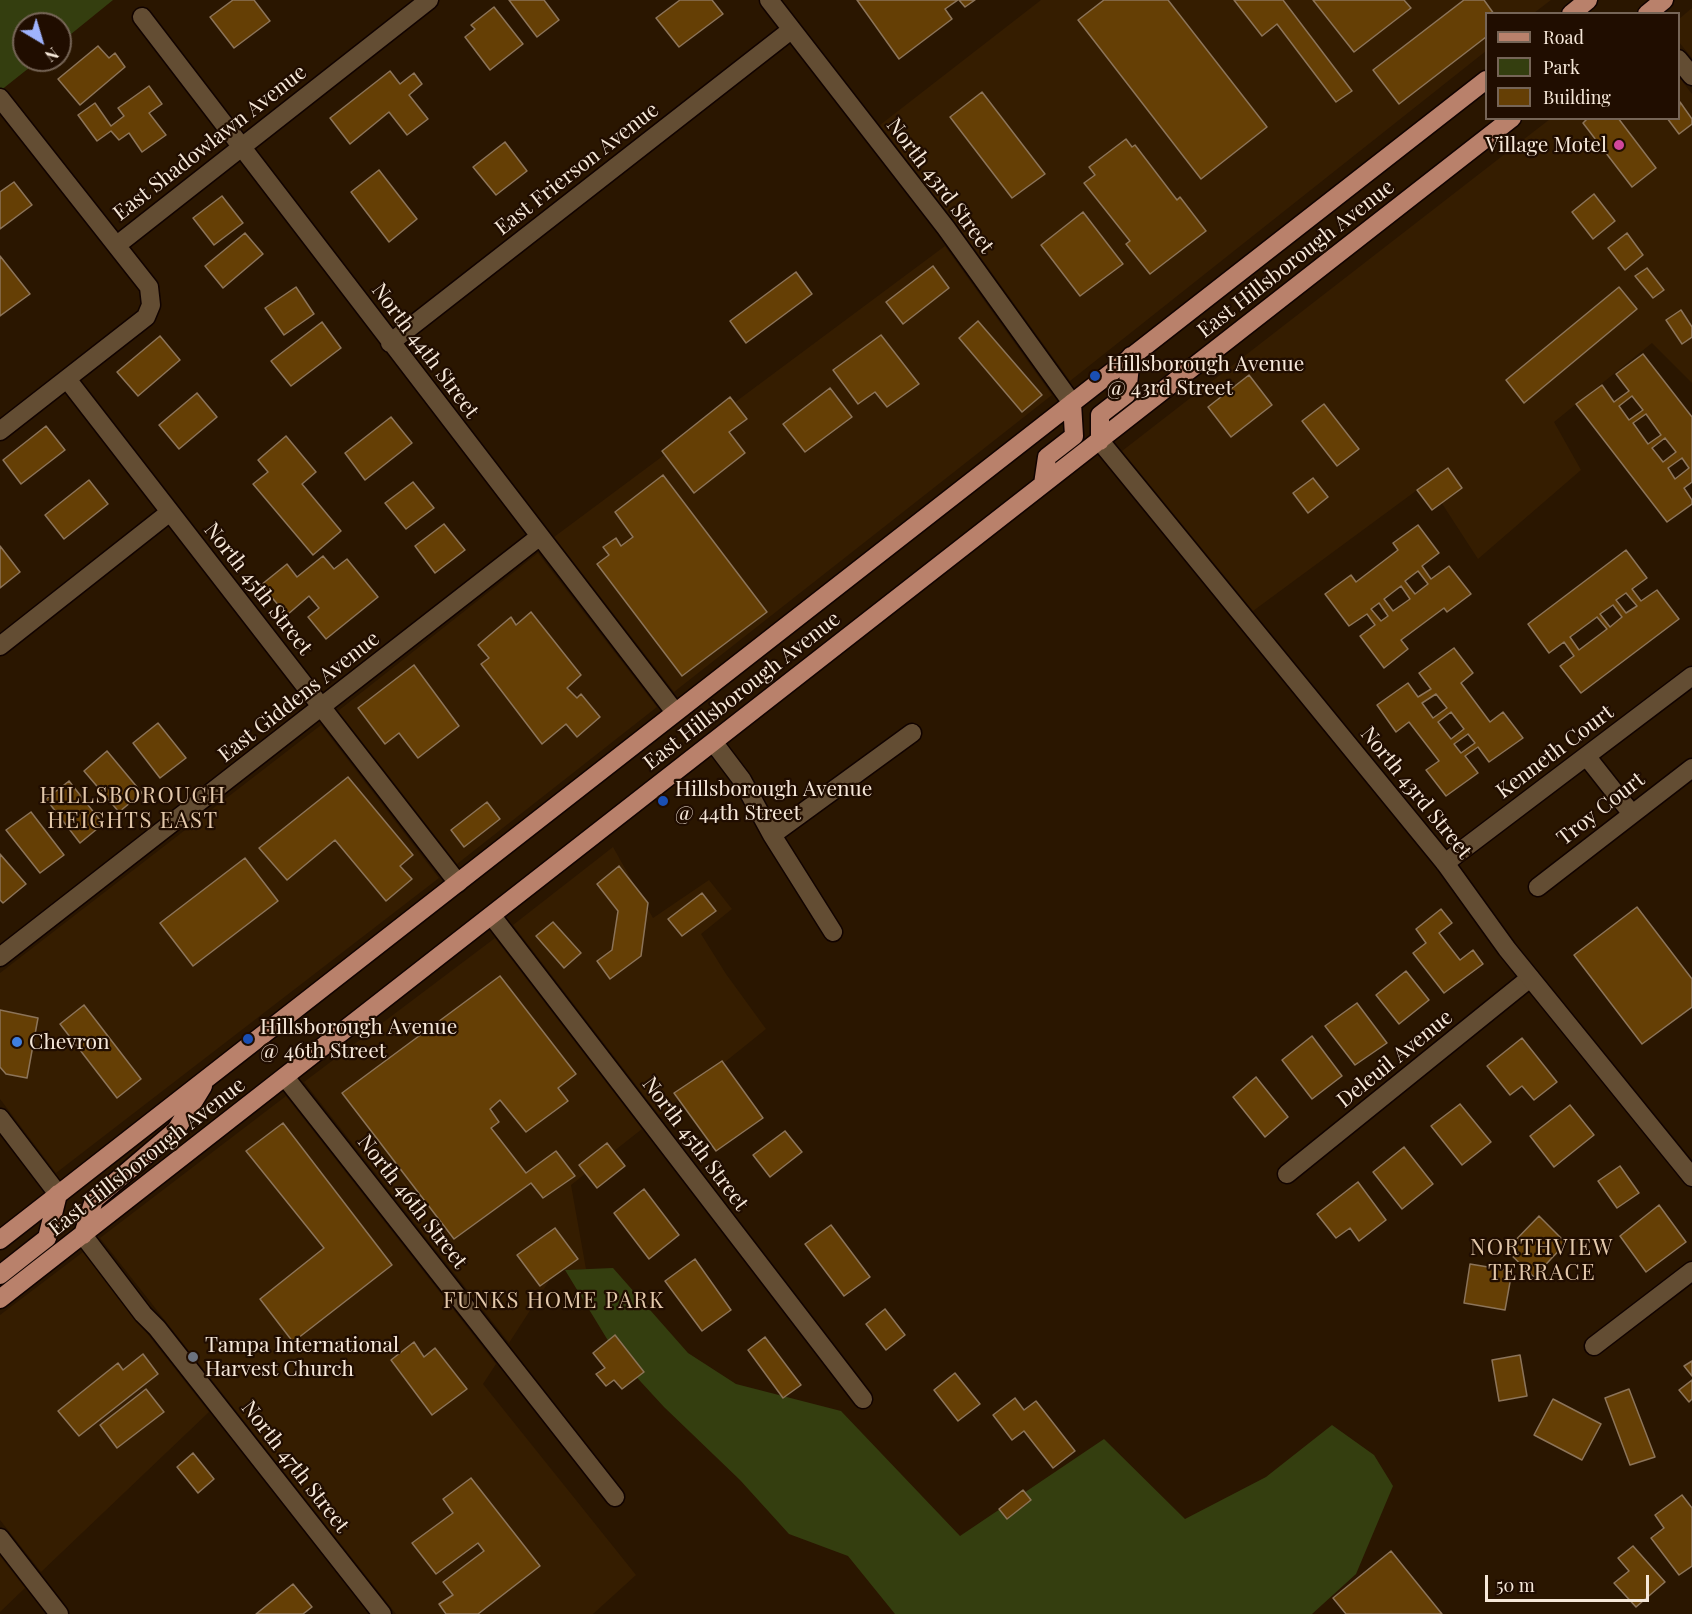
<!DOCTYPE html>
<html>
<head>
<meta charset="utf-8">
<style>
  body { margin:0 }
  #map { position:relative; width:1692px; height:1614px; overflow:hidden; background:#2a1600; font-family:"Playfair Display",serif }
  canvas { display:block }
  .legend { position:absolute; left:1485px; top:12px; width:195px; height:108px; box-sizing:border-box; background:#200d00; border:2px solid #766557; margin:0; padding:8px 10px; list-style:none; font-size:18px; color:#f6e8d9 }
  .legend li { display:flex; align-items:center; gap:12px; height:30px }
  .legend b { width:30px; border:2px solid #766557 }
  .north { position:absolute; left:12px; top:12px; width:60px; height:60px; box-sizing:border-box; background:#200d00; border:2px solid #766557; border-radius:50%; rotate:142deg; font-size:16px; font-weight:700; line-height:24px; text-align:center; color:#f6e8d9 }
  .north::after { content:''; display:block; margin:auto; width:21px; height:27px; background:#9fb3fd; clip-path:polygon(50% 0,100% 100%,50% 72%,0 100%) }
  .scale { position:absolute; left:1485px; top:1575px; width:164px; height:27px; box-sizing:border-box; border:3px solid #f6e8d9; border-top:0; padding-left:8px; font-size:18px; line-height:21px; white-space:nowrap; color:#f6e8d9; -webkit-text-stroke:4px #200d00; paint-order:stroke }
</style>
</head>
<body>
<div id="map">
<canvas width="1692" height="1614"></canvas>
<ul class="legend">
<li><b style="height:8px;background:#b9816b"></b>Road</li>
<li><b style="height:16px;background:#343e0f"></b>Park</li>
<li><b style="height:16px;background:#653f05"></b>Building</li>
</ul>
<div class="north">N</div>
<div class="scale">50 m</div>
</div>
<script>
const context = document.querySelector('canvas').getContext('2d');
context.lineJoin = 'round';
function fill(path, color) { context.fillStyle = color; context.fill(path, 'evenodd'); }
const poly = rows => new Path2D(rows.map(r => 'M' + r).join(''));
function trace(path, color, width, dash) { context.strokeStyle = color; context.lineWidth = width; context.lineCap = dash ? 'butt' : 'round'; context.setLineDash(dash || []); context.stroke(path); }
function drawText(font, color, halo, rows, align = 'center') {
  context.font = font + ' "Playfair Display",serif'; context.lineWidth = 4.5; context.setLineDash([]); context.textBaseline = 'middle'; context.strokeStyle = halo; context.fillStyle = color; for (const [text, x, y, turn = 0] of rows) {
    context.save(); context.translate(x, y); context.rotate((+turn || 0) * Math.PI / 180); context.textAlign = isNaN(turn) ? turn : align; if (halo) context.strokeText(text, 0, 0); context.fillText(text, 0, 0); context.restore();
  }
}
fill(poly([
  [1041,0,1551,0,1534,13,1486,14,1486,51,1070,381,955,222,880,125],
  [1692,8,1692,58,1678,41,1679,19],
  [1679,77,1692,94,1692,383,1652,343,1554,422,1581,470,1478,559,1428,482,1253,611,1122,451,1550,119,1678,118],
  [945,246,1052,395,674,692,554,537],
  [538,553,657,707,457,864,338,711],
  [321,725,439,878,56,1173,0,1099,0,973],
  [613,847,653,918,709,880,732,909,701,934,726,974,766,1029,659,1115,513,925],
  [495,938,642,1129,571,1185,586,1269,565,1270,560,1264,509,1343,304,1082],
  [286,1096,496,1364,483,1384,636,1575,593,1614,396,1614,100,1238],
  [83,1252,209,1412,41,1572,0,1520,0,1315],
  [0,1556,25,1588,0,1612]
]), '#351d00');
fill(poly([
  [0,0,113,0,60,43,60,24,24,24,24,60,39,60,0,91],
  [613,1268,688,1353,736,1384,841,1411,960,1536,1104,1439,1185,1519,1266,1477,1332,1425,1374,1455,1393,1486,1356,1574,1312,1614,895,1614,848,1556,789,1534,740,1480,664,1407,618,1357,565,1270]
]), '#343e0f');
const building = poly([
  [233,0,254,0,270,21,234,48,210,17,233,0],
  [509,0,544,0,559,20,537,37,509,0],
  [680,0,712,0,723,14,679,47,656,18,680,0],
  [857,0,958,0,945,9,952,19,899,59,857,0],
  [959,0,975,0,965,7,959,0],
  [1104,0,1168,0,1267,127,1201,179,1078,20,1104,0],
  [1234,0,1283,0,1352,91,1336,102,1277,24,1262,36,1234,0],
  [1313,0,1404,0,1411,8,1354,52,1313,0],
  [1464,0,1484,0,1494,14,1486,14,1486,37,1399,104,1373,70,1464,0],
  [494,7,523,44,490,70,465,37,475,29,471,25,494,7],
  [98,46,109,58,115,53,125,67,80,105,58,79,98,46],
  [390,71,400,84,414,73,422,84,409,95,428,119,407,135,389,112,350,144,330,118,390,71],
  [149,86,162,104,149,113,166,135,142,152,129,133,119,140,111,131,97,141,78,115,95,103,111,126,124,116,118,108,149,86],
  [982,92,1045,174,1012,198,950,117,982,92],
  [1680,102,1692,119,1692,124,1679,134,1667,118,1678,118,1680,102],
  [1588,118,1618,118,1656,168,1632,187,1583,123,1588,118],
  [1126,139,1132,147,1135,145,1177,200,1180,197,1206,231,1150,274,1126,244,1130,241,1084,183,1095,175,1089,167,1126,139],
  [505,142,527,171,496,195,473,167,505,142],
  [379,170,417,219,389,242,351,192,379,170],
  [14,182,32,205,0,229,0,192,14,182],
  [1594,194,1615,221,1593,239,1572,212,1594,194],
  [222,196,243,223,214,245,193,218,222,196],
  [1083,212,1123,264,1080,296,1041,245,1083,212],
  [245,233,263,254,223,288,205,266,245,233],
  [1627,233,1643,255,1625,270,1608,248,1627,233],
  [0,256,30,294,0,316,0,256],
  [933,266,949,288,903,324,886,302,933,266],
  [1647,268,1664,290,1653,298,1635,276,1647,268],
  [796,272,812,294,746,343,730,321,796,272],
  [296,287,314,314,284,335,265,308,296,287],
  [1619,287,1637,309,1524,403,1506,380,1619,287],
  [1681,310,1692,327,1692,337,1682,344,1666,320,1681,310],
  [978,321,1042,395,1022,412,959,338,978,321],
  [322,322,341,348,291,386,271,361,322,322],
  [881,335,919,384,887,407,875,392,858,404,833,370,881,335],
  [160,336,180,360,138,396,117,372,160,336],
  [1643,354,1692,417,1692,482,1684,488,1692,500,1692,504,1667,522,1576,404,1602,385,1614,402,1629,391,1616,374,1643,354],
  [1632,396,1643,410,1629,420,1619,406,1632,396],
  [1646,414,1661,435,1648,444,1633,423,1646,414],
  [1665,438,1676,452,1663,462,1652,448,1665,438],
  [1682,458,1689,468,1675,479,1668,468,1682,458],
  [1249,375,1272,405,1231,437,1208,407,1249,375],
  [830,388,852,417,805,452,783,424,830,388],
  [197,393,217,417,179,449,159,425,197,393],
  [730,397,747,419,729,432,745,453,694,493,662,451,730,397],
  [1324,404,1359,449,1337,466,1302,421,1324,404],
  [391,417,412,443,365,480,345,453,391,417],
  [46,426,65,450,21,484,3,460,46,426],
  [286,436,316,472,302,484,341,531,313,555,253,484,268,472,258,460,286,436],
  [1448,468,1462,488,1432,510,1417,490,1448,468],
  [663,475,767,612,682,676,597,564,609,555,603,547,616,538,621,546,633,537,615,512,663,475],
  [1313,478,1328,497,1308,513,1293,493,1313,478],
  [89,480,108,504,64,539,45,515,89,480],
  [413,482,434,508,406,529,385,503,413,482],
  [444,524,465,550,435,573,415,546,444,524],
  [1418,525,1439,553,1422,566,1431,579,1449,566,1471,594,1447,612,1444,608,1401,640,1408,649,1384,668,1360,636,1375,625,1367,614,1349,626,1325,594,1351,575,1356,582,1398,550,1393,543,1418,525],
  [1418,571,1428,584,1415,594,1405,581,1418,571],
  [1401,586,1410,599,1393,611,1384,599,1401,586],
  [1379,603,1388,616,1381,621,1371,609,1379,603],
  [0,546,20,572,0,588,0,546],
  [1626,550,1647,578,1632,589,1641,601,1657,590,1679,619,1581,693,1560,666,1574,656,1564,642,1549,653,1528,624,1626,550],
  [1626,593,1637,606,1626,613,1616,600,1626,593],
  [1613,605,1622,617,1610,627,1600,614,1613,605],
  [1597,617,1607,629,1579,650,1570,637,1597,617],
  [323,556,334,569,347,559,378,597,326,639,308,617,319,608,309,596,287,615,261,585,287,564,297,577,323,556],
  [531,612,581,675,567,688,577,698,581,694,600,717,577,737,566,724,542,744,481,664,489,658,478,645,511,617,516,625,531,612],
  [1454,648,1473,673,1461,683,1490,722,1503,712,1523,738,1489,762,1478,747,1465,756,1478,773,1446,796,1426,770,1439,761,1409,722,1396,732,1377,705,1408,683,1418,697,1431,689,1419,673,1454,648],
  [1436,694,1447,708,1433,718,1422,703,1436,694],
  [1451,712,1464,729,1451,739,1438,722,1451,712],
  [1468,734,1475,743,1461,753,1454,744,1468,734],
  [414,665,459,726,418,758,399,733,385,744,358,708,414,665],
  [158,723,186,758,160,778,133,743,158,723],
  [107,751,142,793,119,812,84,771,107,751],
  [348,777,413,855,400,866,412,879,386,901,335,840,287,880,259,848,348,777],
  [69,781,103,824,80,843,46,799,69,781],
  [487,802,500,819,464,847,451,830,487,802],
  [31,812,64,855,40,873,6,830,31,812],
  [0,854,26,884,3,903,0,900,0,854],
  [245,858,278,901,193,966,160,923,245,858],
  [619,866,648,903,641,956,610,979,597,961,612,950,618,911,597,884,619,866],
  [702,893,716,911,682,936,668,919,702,893],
  [1637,907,1692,979,1692,1007,1642,1044,1574,955,1637,907],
  [1441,909,1452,923,1439,933,1460,960,1473,950,1483,964,1444,993,1413,953,1426,943,1416,929,1441,909],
  [553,922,581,953,564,968,536,936,553,922],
  [1406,971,1429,1000,1399,1024,1376,995,1406,971],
  [500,976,576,1074,558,1088,568,1101,526,1132,500,1100,490,1109,499,1122,491,1128,526,1173,556,1151,575,1176,543,1198,531,1183,454,1239,342,1093,500,976],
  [1357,1003,1387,1043,1355,1065,1325,1026,1357,1003],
  [84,1005,141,1079,117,1098,60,1024,84,1005],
  [0,1010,38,1018,27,1078,6,1074,0,1067,0,1010],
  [1312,1036,1342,1076,1312,1099,1282,1060,1312,1036],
  [1522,1038,1557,1082,1534,1100,1522,1086,1510,1095,1487,1066,1522,1038],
  [722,1061,763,1118,716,1151,674,1093,722,1061],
  [1256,1077,1288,1117,1265,1137,1233,1097,1256,1077],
  [1460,1104,1491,1142,1462,1165,1431,1126,1460,1104],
  [1570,1105,1594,1135,1554,1167,1530,1136,1570,1105],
  [283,1123,392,1265,293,1342,260,1299,324,1248,246,1151,283,1123],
  [785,1131,802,1152,770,1177,753,1155,785,1131],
  [607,1143,625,1166,597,1188,579,1165,607,1143],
  [1404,1147,1433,1184,1402,1209,1373,1172,1404,1147],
  [1620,1166,1639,1193,1617,1208,1598,1181,1620,1166],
  [1358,1182,1386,1220,1359,1241,1350,1228,1336,1238,1317,1214,1358,1182],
  [644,1189,679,1235,649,1259,614,1213,644,1189],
  [1659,1205,1686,1242,1646,1272,1620,1236,1659,1205],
  [1539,1216,1566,1243,1534,1277,1506,1250,1539,1216],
  [831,1225,870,1277,844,1296,805,1244,831,1225],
  [555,1228,578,1259,540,1286,517,1255,555,1228],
  [695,1259,731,1310,702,1331,665,1281,695,1259],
  [1470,1264,1512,1271,1505,1310,1464,1303,1470,1264],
  [885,1309,905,1335,886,1350,866,1324,885,1309],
  [615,1335,644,1372,622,1389,614,1380,606,1386,596,1374,605,1368,593,1353,615,1335],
  [765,1337,801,1385,783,1398,748,1350,765,1337],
  [414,1342,424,1357,435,1348,467,1389,432,1415,391,1360,414,1342],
  [143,1354,158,1374,79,1436,58,1411,118,1363,123,1370,143,1354],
  [1520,1355,1527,1396,1499,1401,1492,1360,1520,1355],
  [1692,1361,1692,1376,1684,1366,1692,1361],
  [955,1373,980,1404,958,1421,934,1390,955,1373],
  [1692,1380,1692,1399,1689,1402,1679,1390,1692,1380],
  [146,1389,164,1412,117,1448,100,1425,146,1389],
  [1629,1389,1655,1457,1630,1465,1605,1398,1629,1389],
  [1015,1398,1024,1410,1036,1401,1075,1451,1053,1468,1024,1431,1012,1440,993,1415,1015,1398],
  [1553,1399,1601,1424,1582,1460,1534,1435,1553,1399],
  [193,1453,214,1479,198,1493,177,1467,193,1453],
  [471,1478,540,1566,478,1614,446,1614,439,1604,453,1595,443,1582,484,1551,478,1543,436,1574,412,1543,453,1513,443,1499,471,1478],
  [1023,1490,1031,1500,1007,1519,999,1509,1023,1490],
  [1682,1495,1692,1508,1692,1566,1679,1575,1651,1538,1664,1528,1655,1515,1682,1495],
  [1633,1546,1665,1582,1636,1607,1614,1583,1629,1571,1618,1558,1633,1546],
  [1391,1551,1442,1614,1346,1614,1333,1598,1391,1551],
  [293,1584,312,1607,303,1614,256,1614,293,1584]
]);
fill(building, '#653f05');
trace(building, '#8c7459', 1.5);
const street = poly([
  [769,0,946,228,1072,403],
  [142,17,675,712],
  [1678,59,1692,76],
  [0,98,149,287,151,305,146,317,0,431],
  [117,245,429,0],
  [390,343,791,30],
  [67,379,458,883],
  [0,646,170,512],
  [714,743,742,780,772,835,833,932],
  [1587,757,1632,814],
  [772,835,912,733],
  [1445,863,1692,676],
  [1538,887,1692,768],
  [492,916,863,1399],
  [0,957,539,537],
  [285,1077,615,1497],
  [0,1118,58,1194],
  [1287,1174,1530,978],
  [83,1235,143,1314,157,1328,382,1614],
  [1594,1346,1692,1271],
  [0,1538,59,1614]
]);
const secondary = poly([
  [1100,441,1445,863,1507,949,1692,1177]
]);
const primary = poly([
  [1571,14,1588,0],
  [1647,14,1664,0],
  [1100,441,1100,415,1127,394,1131,356],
  [1043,484,1047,457,1074,436,1072,403],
  [83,1235,94,1200,176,1130,203,1086],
  [0,1240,1486,80],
  [0,1275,47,1238,58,1194],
  [0,1299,1512,118]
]);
trace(street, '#110300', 21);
trace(secondary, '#110300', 21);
trace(primary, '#110300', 21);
trace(street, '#634d33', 18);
trace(secondary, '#634d33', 18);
trace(primary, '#b9816b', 18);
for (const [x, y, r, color] of [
  [1619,145,6,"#d1479c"],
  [1095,376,6,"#1a4fb4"],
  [663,801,6,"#1a4fb4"],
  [248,1039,6,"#1a4fb4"],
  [17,1042,6,"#3f7fe0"],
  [193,1357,6,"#6b7280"]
]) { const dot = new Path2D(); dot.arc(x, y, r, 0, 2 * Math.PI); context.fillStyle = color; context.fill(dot); trace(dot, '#200d00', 2); }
drawText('21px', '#f6e8d9', '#200d00', [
  ["East Shadowlawn Avenue",210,143,-38],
  ["East Frierson Avenue",577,169,-38],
  ["North 43rd Street",940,186,53],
  ["East Hillsborough Avenue",1296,259,-38],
  ["North 44th Street",425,351,53],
  ["North 45th Street",258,589,52],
  ["East Hillsborough Avenue",742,691,-38],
  ["East Giddens Avenue",299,697,-38],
  ["Kenneth Court",1555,752,-37],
  ["North 43rd Street",1416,793,51],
  ["Troy Court",1601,809,-38],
  ["Deleuil Avenue",1395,1059,-39],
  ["North 45th Street",695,1144,53],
  ["East Hillsborough Avenue",147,1157,-38],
  ["North 46th Street",412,1202,52],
  ["North 47th Street",295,1467,52]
]);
drawText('21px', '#f6e8d9', '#200d00', [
  ["Village Motel",1607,145,"right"],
  ["Hillsborough Avenue",1107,364],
  ["@ 43rd Street",1107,388],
  ["Hillsborough Avenue",675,789],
  ["@ 44th Street",675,813],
  ["Hillsborough Avenue",260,1027],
  ["@ 46th Street",260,1051],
  ["Chevron",29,1042],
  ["Tampa International",205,1345],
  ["Harvest Church",205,1369]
], 'left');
context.letterSpacing = '1.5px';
drawText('22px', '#e3c8ab', '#200d00', [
  ["HILLSBOROUGH",133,796],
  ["HEIGHTS EAST",133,821],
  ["NORTHVIEW",1542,1248],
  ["TERRACE",1542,1273],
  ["FUNKS HOME PARK",554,1301]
]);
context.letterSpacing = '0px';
</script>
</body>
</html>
